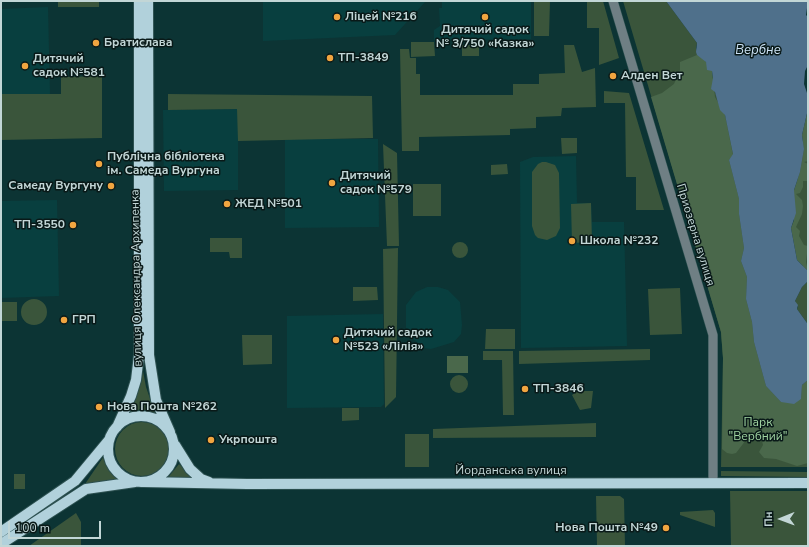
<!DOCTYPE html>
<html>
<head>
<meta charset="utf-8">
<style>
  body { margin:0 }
  #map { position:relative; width:809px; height:547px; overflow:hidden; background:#0c3434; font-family:"Nunito Sans",sans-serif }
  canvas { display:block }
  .frame { position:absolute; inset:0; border:2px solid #c2d6d6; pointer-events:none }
  .north { position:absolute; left:761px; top:499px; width:40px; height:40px; -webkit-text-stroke:3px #091918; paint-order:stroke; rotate:269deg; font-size:11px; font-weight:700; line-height:16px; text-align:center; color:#c2d6d6 }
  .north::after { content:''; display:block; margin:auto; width:14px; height:18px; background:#c2d6d6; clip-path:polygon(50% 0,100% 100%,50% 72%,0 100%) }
  .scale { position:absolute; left:8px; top:521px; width:93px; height:18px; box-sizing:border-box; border:2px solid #c2d6d6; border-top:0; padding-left:5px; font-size:12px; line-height:14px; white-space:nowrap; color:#c2d6d6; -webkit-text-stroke:3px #091918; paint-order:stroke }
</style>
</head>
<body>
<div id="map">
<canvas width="809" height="547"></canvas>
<div class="frame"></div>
<div class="north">Пн</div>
<div class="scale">100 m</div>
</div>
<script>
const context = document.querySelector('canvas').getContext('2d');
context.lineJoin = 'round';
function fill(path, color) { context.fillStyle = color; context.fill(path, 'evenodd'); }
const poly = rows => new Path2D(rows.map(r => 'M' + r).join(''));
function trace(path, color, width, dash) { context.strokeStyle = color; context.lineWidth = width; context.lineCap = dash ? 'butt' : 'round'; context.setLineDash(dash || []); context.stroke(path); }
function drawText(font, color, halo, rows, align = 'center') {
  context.font = font + ' "Nunito Sans",sans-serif'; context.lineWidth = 3; context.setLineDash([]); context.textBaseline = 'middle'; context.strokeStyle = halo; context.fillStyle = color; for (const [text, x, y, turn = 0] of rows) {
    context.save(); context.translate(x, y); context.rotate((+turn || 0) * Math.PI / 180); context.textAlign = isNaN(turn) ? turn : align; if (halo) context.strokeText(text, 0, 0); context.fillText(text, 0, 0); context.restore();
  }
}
fill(poly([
  [263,1,426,1,395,35,263,41],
  [442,1,531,1,531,39,434,40,434,30,440,26,439,8,442,8],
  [48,7,50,94,1,94,1,9],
  [238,109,238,190,164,191,163,110],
  [285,139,378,139,379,227,285,228],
  [576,156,577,203,591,203,592,222,624,222,627,346,521,348,520,162,533,157],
  [57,200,59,296,1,298,1,201],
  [427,287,438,287,448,290,460,302,462,325,461,334,454,342,431,349,423,348,406,332,406,305,416,292],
  [383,314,384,404,381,407,287,408,287,316]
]), '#083f3f');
fill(poly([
  [58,1,99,1,99,7,58,7],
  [534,1,550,1,549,36,534,36],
  [587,1,603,1,619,58,599,65,599,28,587,28],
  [623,1,666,1,697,43,696,48,725,115,802,385,808,380,808,467,721,467,723,358,721,332],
  [411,42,434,42,435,56,411,57],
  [462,45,479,45,479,56,462,56],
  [564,45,574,45,582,72,595,68,596,107,562,108,561,116,536,117,536,128,510,129,510,135,419,137,419,151,402,151,400,49,409,49,410,58,416,58,416,74,420,74,420,95,513,95,513,84,539,84,539,74,565,73],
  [102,76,102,138,1,140,1,94,61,94,61,77],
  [604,91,629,93,664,210,636,210,636,177,626,177,625,103,604,103],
  [168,94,372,96,373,138,238,141,237,109,168,110],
  [808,109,808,271,803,267,794,220,795,198],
  [561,138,577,138,577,153,562,154],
  [383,144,397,153,399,246,387,246],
  [542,162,546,162,555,165,559,173,560,228,556,236,547,240,538,238,535,235,532,226,532,172,538,164],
  [507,164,508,174,491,175,491,165],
  [413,184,441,184,441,216,413,216],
  [591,203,592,242,572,243,571,204],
  [210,238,242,238,242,258,230,258,229,252,210,252],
  '452 250a8 8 0 1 1 16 0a8 8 0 1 1-16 0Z',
  [398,248,396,397,385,408,383,249],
  [808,281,808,329,807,323,797,309,798,307,795,301,802,287],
  [353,287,377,287,378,300,353,301],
  [680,288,682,334,650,335,648,289],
  '21 312a13 13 0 1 1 26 0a13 13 0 1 1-26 0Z',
  [1,302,17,302,17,321,1,321],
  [486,329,515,329,515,349,485,349],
  [242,335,272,335,272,364,243,365],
  [650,349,650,360,519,364,519,351],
  [483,351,513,351,514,415,503,415,502,360,483,360],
  [143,371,146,387,155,413,141,409,127,414],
  '450 384a9 9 0 1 1 18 0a9 9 0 1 1-18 0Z',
  [578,391,593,391,591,408,580,410,572,395],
  [342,408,359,408,359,420,342,421],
  '115 449a27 27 0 1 1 54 0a27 27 0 1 1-54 0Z',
  [596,423,596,437,433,438,433,429],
  [405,434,429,434,429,467,405,467],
  [104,456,109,470,119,480,105,481,83,487],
  [179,464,188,472,199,481,166,480],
  [721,471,808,472,808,477,721,476],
  [14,474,25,474,25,489,14,489],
  [730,491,808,491,808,546,731,546],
  [596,496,620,496,624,499,625,546,597,546],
  [713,510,715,513,715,527,680,515,680,512],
  [76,513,81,522,81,546,29,546]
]), '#3a553b');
fill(poly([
  [697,55,704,59,712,70,715,97,725,115,733,155,729,160,739,199,739,214,744,248,741,261,747,277,746,299,752,322,754,342,766,386,781,402,801,399,802,385,808,380,808,463,797,466,776,459,764,458,759,452,763,445,762,441,746,440,736,453,732,454,727,453,722,449,723,358,721,332,651,97,662,93,674,84,680,70,680,62],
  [808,109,808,161,804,162,808,164,808,181,803,181,803,187,800,193,796,194,802,200,803,206,802,214,796,227,800,231,799,236,804,245,808,246,806,262,808,271,797,260,791,228,794,220,794,190,800,172,804,149,802,135],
  [447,356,468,356,468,373,447,373]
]), '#4a684b');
fill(poly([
  [666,1,808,1,806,15,808,17,808,65,805,71,804,84,808,96,808,109,802,135,804,149,800,172,794,190,796,213,791,228,797,260,808,271,808,281,802,287,795,301,798,305,797,309,807,323,808,380,802,385,801,399,794,404,781,402,766,386,754,342,752,322,746,299,747,277,741,261,744,248,739,214,739,199,729,160,733,154,725,115,720,110,715,92,711,89,713,78,712,71,707,70,706,62,697,55,696,52,697,43]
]), '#4f708b');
const minor = poly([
  [613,1,713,335,713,483]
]);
const major = poly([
  [148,1,149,355,156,400,170,432],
  '108 449a33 33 0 1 1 66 0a33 33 0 1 1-66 0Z',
  [117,427,131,396,136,380,139,355,139,1],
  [175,445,190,469,201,479,209,482],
  [143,482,247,484,808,483],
  [1,532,75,481,109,440],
  [1,544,86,489,135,482]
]);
trace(minor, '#2d5151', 10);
trace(major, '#2d5151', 12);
trace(minor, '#6f7f84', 9);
trace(major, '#b1d1db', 10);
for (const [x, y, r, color] of [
  [337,17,4,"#f1a540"],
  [485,17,4,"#f1a540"],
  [96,43,4,"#f1a540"],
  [330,58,4,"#f1a540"],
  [25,66,4,"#f1a540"],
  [613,76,4,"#f1a540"],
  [99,164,4,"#f1a540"],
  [332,183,4,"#f1a540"],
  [111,186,4,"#f1a540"],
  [227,204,4,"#f1a540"],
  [73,225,4,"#f1a540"],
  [572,241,4,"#f1a540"],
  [64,320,4,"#f1a540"],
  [336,340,4,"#f1a540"],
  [525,389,4,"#f1a540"],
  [99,407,4,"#f1a540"],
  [211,440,4,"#f1a540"],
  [666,528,4,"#f1a540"]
]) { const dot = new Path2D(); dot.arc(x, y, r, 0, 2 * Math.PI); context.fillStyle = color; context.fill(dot); trace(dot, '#091918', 1.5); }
drawText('bold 12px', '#c2d6d6', '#091918', [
  ["Ліцей №216",345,17],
  ["Дитячий садок",485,30,"center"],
  ["№ 3/750 «Казка»",485,44,"center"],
  ["Братислава",104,43],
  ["ТП-3849",338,58],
  ["Дитячий",33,59],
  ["садок №581",33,73],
  ["Алден Вет",621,76],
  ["Публічна бібліотека",107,157],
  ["ім. Самеда Вургуна",107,171],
  ["Дитячий",340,176],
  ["садок №579",340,190],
  ["Самеду Вургуну",103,186,"right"],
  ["ЖЕД №501",235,204],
  ["ТП-3550",65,225,"right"],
  ["Школа №232",580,241],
  ["ГРП",72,320],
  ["Дитячий садок",344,333],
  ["№523 «Лілія»",344,347],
  ["ТП-3846",533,389],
  ["Нова Пошта №262",107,407],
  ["Укрпошта",219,440],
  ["Нова Пошта №49",658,528,"right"]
], 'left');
drawText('12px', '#c2d6d6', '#091918', [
  ["Приозерна вулиця",695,235,73],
  ["вулиця Олександра Архипенка",137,278,-91],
  ["Йорданська вулиця",511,471]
]);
drawText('12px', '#a1d4a2', '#091918', [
  ["Парк",758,423],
  ["\"Вербний\"",758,437]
]);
drawText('italic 13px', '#cce2f5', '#091918', [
  ["Вербне",758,51]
]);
</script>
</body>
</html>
